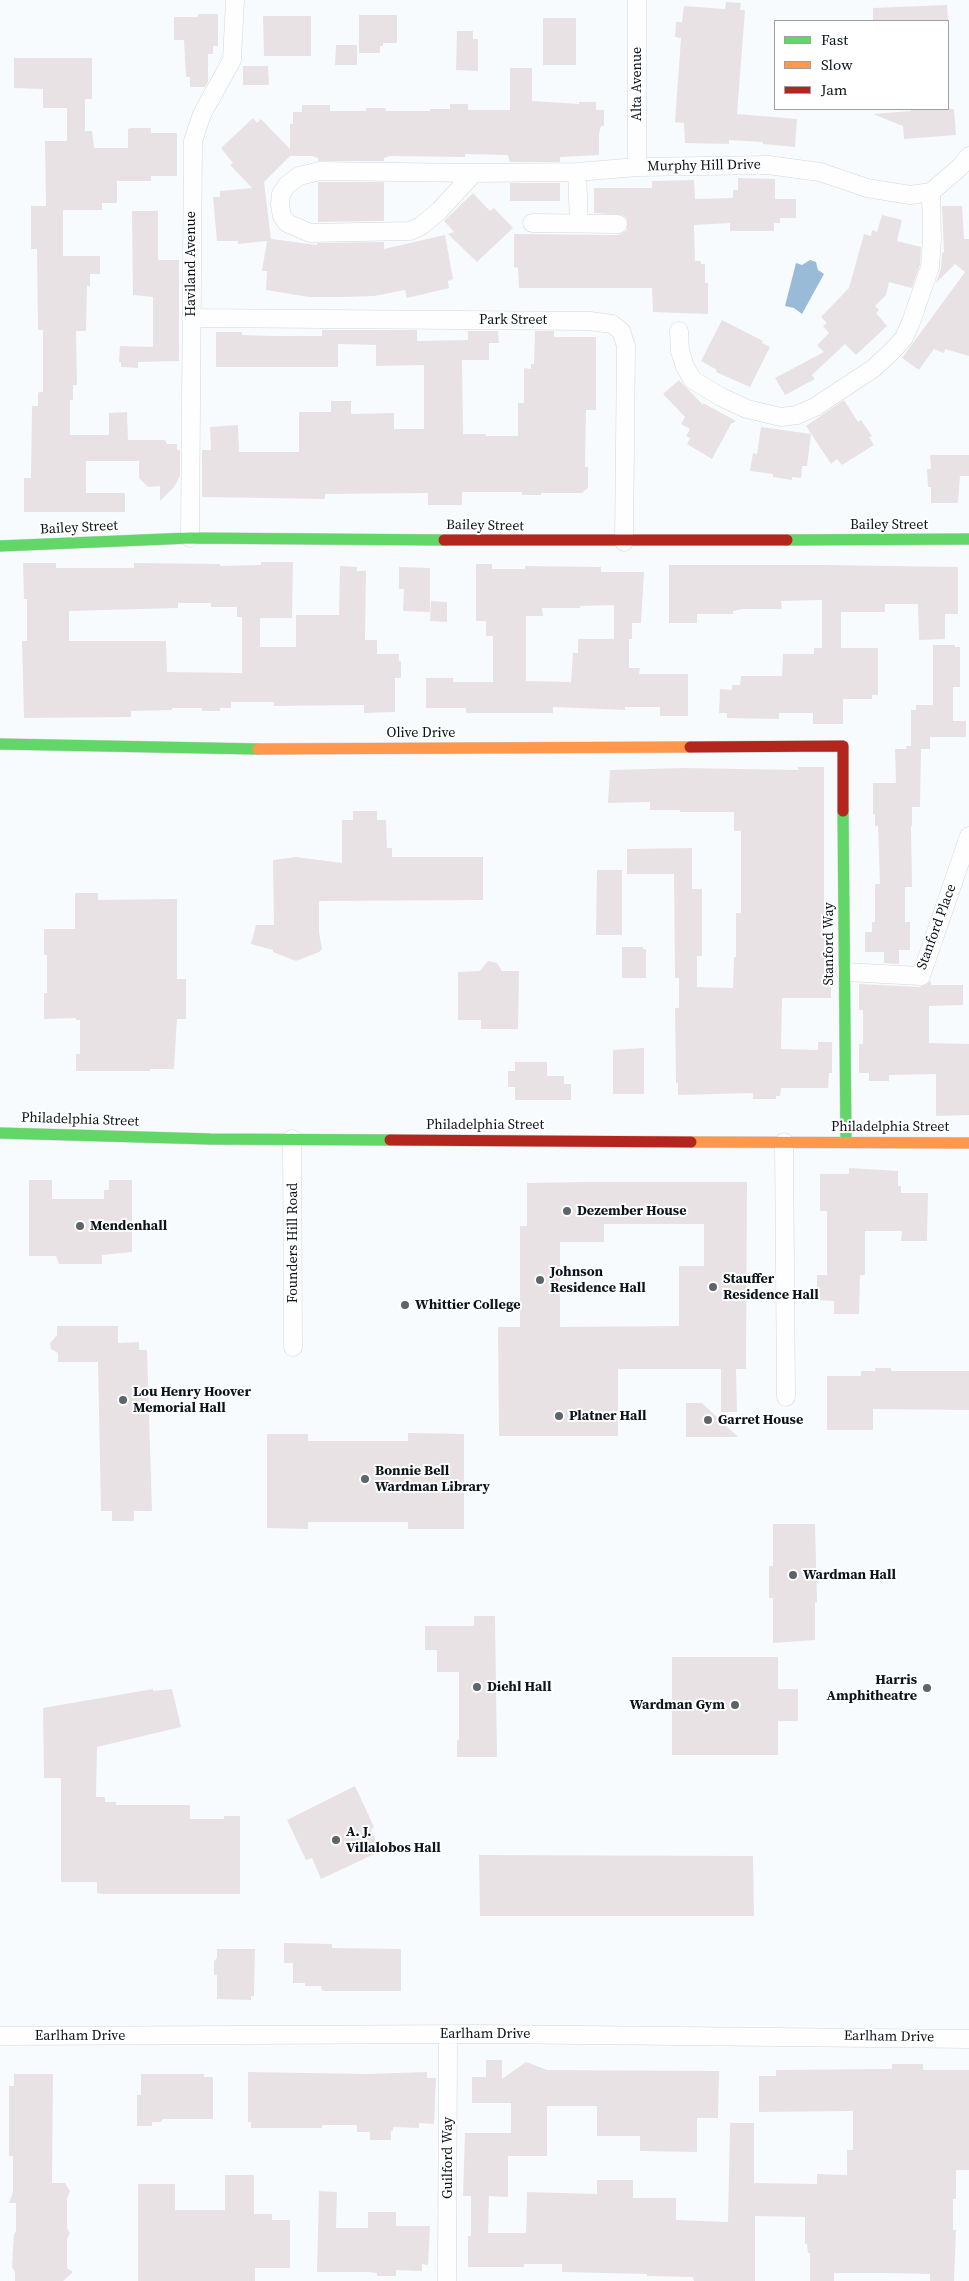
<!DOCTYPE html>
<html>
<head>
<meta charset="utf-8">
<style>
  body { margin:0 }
  #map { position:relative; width:969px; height:2281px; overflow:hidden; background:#f8fbfd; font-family:"Source Serif 4",serif }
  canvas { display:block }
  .legend { position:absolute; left:774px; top:20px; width:175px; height:90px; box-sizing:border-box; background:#fff; border:1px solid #9ea1a3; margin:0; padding:6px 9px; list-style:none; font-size:15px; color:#0c1319 }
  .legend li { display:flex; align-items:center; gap:10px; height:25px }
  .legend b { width:25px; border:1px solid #9ea1a3 }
</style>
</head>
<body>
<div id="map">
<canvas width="969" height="2281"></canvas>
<ul class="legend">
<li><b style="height:6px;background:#63d668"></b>Fast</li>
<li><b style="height:6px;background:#ff974d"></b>Slow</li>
<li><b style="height:6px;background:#b3261e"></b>Jam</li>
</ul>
</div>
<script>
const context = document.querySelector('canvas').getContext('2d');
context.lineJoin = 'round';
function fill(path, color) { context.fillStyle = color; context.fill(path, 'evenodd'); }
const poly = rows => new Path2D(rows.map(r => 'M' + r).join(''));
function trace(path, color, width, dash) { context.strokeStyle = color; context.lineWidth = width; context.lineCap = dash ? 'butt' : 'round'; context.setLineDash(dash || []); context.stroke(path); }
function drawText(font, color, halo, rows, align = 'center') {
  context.font = font + ' "Source Serif 4",serif'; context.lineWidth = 4; context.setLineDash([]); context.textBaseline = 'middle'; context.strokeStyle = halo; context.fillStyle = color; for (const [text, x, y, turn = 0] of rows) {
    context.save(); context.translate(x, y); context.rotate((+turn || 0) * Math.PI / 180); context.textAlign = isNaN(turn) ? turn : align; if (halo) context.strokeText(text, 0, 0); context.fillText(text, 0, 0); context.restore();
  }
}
fill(poly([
  [810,260,816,262,818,270,824,274,802,314,794,308,785,306,796,263,802,265]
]), '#9abbd7');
fill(poly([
  [726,2,741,3,740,10,745,10,737,114,797,119,795,147,763,144,763,142,729,140,729,144,685,143,684,123,675,122,681,38,675,37,676,22,682,22,684,6,725,9],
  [947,5,948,21,873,21,873,8],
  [198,14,218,14,218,46,213,46,213,54,208,54,208,82,205,87,190,87,190,77,186,77,184,40,174,40,174,17,198,17],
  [359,15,397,15,397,43,383,43,383,46,380,46,380,53,359,53],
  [263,16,311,16,311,56,264,56],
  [543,18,576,18,576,65,543,65],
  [457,31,473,31,473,39,478,39,478,71,456,70],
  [336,45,357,45,357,65,335,65],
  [14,58,92,58,92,99,85,99,85,131,92,131,94,148,128,148,128,129,131,128,151,128,151,133,177,133,177,176,151,176,151,181,117,181,117,203,102,203,102,210,63,210,63,256,100,256,100,274,90,274,90,286,87,286,86,331,76,331,77,385,73,385,73,400,70,400,70,435,109,435,109,413,127,412,128,440,165,440,167,444,177,444,177,450,180,450,180,476,174,487,160,501,160,486,148,487,139,478,139,461,86,461,86,493,125,493,125,512,24,512,24,478,31,478,32,406,38,406,38,394,39,392,43,392,43,330,38,330,37,249,31,249,31,206,46,206,45,141,67,141,67,108,43,108,43,89,14,88],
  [243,66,268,66,269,85,243,85],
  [510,68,532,68,532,101,579,104,579,102,596,102,596,110,604,110,604,126,601,126,599,134,599,155,560,157,560,162,510,162,508,155,465,154,465,157,390,156,384,158,384,161,318,161,318,158,313,156,290,156,264,182,271,239,317,245,317,243,384,242,384,249,445,235,453,279,448,281,449,288,407,298,405,290,374,296,344,297,309,297,266,290,267,271,262,271,267,241,238,244,238,241,217,241,213,197,220,197,220,191,252,188,230,165,233,163,221,148,253,118,257,123,261,119,290,149,290,124,293,124,293,112,302,112,302,105,330,105,330,111,366,111,366,108,385,108,386,111,430,111,430,109,450,109,450,104,468,104,468,110,510,110],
  [910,109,954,109,956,135,904,139,903,126,873,114,911,111],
  [738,178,775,179,775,199,796,199,796,218,780,218,780,223,774,223,774,231,730,231,730,223,694,225,695,261,701,261,701,264,705,264,705,283,708,283,708,314,653,312,652,288,519,288,518,268,514,267,514,234,618,235,627,230,627,219,623,215,594,213,594,188,652,188,652,181,694,180,695,199,733,198,733,190,738,190],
  [318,182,384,182,384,221,318,222],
  [510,183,560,183,560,201,510,201],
  [473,193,490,211,494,208,513,228,477,262,448,234,454,232,444,221],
  [942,206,962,206,964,239,969,239,969,356,945,349,944,353,934,349,919,370,902,358,965,272,955,264,936,283,941,268,942,252,944,253],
  [132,211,158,211,158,260,179,260,179,361,138,362,138,368,121,367,121,362,119,362,120,346,153,347,153,297,133,295],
  [882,215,902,220,897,241,921,247,920,265,912,288,889,282,886,295,875,306,879,310,876,313,887,326,856,355,845,344,812,375,815,379,785,395,775,378,824,352,817,345,829,333,823,326,827,323,821,317,849,288,864,234,871,236,872,230,877,232],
  [722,320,763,341,762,343,770,347,750,387,716,372,717,370,701,361],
  [322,330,417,330,417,341,468,340,468,331,498,331,499,343,489,343,489,360,462,360,463,434,486,434,486,436,518,436,518,403,524,403,524,368,531,369,531,364,534,364,535,331,554,331,554,337,596,337,596,410,586,410,585,467,588,467,588,488,582,493,541,493,541,495,522,495,522,492,462,492,462,505,428,505,428,493,325,494,325,499,202,497,202,450,211,450,210,427,238,425,239,452,299,452,299,412,331,412,331,401,351,401,351,414,394,413,394,429,424,429,424,365,376,366,376,345,338,344,338,367,216,367,216,332,242,332,242,335,269,336,322,336],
  [679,380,703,405,703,403,736,421,731,424,712,459,687,444,690,438,686,436,690,429,681,424,685,417,663,394],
  [844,400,858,422,861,420,872,436,869,437,874,445,842,465,837,459,831,464,806,426],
  [761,427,811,434,807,466,802,466,801,478,792,477,792,480,773,477,773,474,750,471,753,453,757,454],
  [930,455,969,455,969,476,960,476,958,503,931,503,931,487,928,487,927,469,931,469],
  [261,562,293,562,292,618,260,618,260,647,296,647,296,615,339,615,340,566,357,567,357,571,366,571,365,640,377,640,377,654,399,654,399,661,401,661,401,678,395,678,395,712,364,713,364,705,274,706,274,702,231,702,231,708,220,708,220,711,202,711,202,708,172,708,172,710,131,711,131,717,24,718,22,641,27,641,27,599,24,599,23,563,56,563,56,568,134,568,134,563,220,564,220,566,261,565],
  [178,603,211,603,211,607,237,607,237,617,242,617,242,673,167,672,166,641,69,641,69,611,178,608],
  [476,564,492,564,492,569,525,569,525,566,601,567,601,572,644,572,641,623,632,623,632,639,629,639,629,668,640,668,639,674,688,674,688,716,660,716,660,707,625,707,625,710,553,707,553,713,466,713,466,708,426,708,426,678,453,678,453,682,493,682,493,636,486,636,486,621,476,621],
  [614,605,614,639,578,639,578,653,573,653,571,682,526,681,526,616,543,616,542,608,580,608,580,606],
  [669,565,824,565,958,567,958,614,945,614,945,639,919,640,918,604,885,604,885,612,841,612,841,648,878,648,878,695,872,695,872,699,843,699,843,724,813,724,813,713,779,713,779,719,727,718,727,713,719,713,720,689,732,690,732,685,740,685,741,676,782,676,783,654,814,654,814,648,822,648,822,600,781,601,782,609,742,609,733,611,733,614,697,614,697,623,669,623],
  [399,567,430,568,430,612,403,611,404,589,399,589],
  [431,601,447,602,447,622,430,621],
  [933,645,955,645,955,647,960,647,960,687,953,687,953,721,966,721,966,737,930,737,930,749,921,749,920,807,912,807,912,826,911,826,912,887,905,887,905,922,910,922,910,950,899,950,899,964,884,963,884,952,865,952,865,932,872,932,872,922,875,922,875,884,880,884,878,826,875,826,875,814,873,814,873,783,896,783,895,749,906,749,906,746,911,746,911,710,916,710,916,705,933,705],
  [798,767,824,767,824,981,831,981,831,998,782,998,781,1049,818,1050,818,1042,832,1042,832,1073,829,1073,828,1088,781,1088,780,1096,776,1096,776,1099,753,1099,753,1093,678,1095,678,1083,676,1083,675,1008,679,1008,679,978,675,978,674,874,627,874,627,849,692,848,692,889,702,889,702,956,697,956,697,987,733,988,734,957,736,957,736,913,741,913,741,831,734,831,734,812,680,812,680,810,650,810,650,802,608,803,610,770,685,768,798,770],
  [353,811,377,811,377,820,386,820,387,848,392,848,392,857,483,857,483,900,319,901,319,932,322,949,319,952,296,961,273,952,273,950,251,944,256,925,274,925,273,860,296,857,342,863,342,820,353,820],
  [597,870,622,870,622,935,596,935],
  [75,893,98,893,98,900,177,899,177,979,186,979,186,1019,177,1019,174,1069,150,1069,150,1071,76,1071,76,1054,80,1054,80,1020,76,1020,76,1018,44,1019,44,993,47,993,47,955,44,955,44,929,75,929],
  [622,947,643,947,643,949,646,949,646,978,622,978],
  [488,961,497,963,502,971,519,971,518,1029,481,1029,481,1020,458,1020,458,972,480,971],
  [931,981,931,985,963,985,963,1005,929,1006,929,1043,969,1044,969,1115,936,1116,936,1074,889,1075,889,1081,869,1081,869,1073,859,1073,859,1044,863,1044,863,1010,859,1010,859,984,920,987],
  [644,1048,644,1094,613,1094,613,1050],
  [515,1062,547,1062,547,1076,564,1076,564,1084,571,1084,571,1100,515,1100,515,1087,508,1087,508,1071,515,1071],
  [849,1168,898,1171,898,1186,901,1186,901,1193,928,1193,927,1241,901,1241,902,1231,865,1231,865,1275,860,1275,859,1314,834,1314,834,1301,817,1300,817,1275,827,1275,827,1211,820,1211,820,1174,849,1174],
  [29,1180,52,1180,52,1199,104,1199,104,1190,109,1190,109,1180,132,1180,132,1252,102,1255,102,1264,59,1264,56,1256,29,1256],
  [585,1182,747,1182,746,1369,736,1369,737,1412,721,1412,721,1369,618,1369,618,1436,499,1436,498,1327,520,1327,520,1226,527,1226,527,1183],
  [604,1224,704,1224,704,1266,679,1266,679,1326,560,1327,560,1242,604,1242],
  [57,1326,118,1326,118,1343,139,1342,139,1350,147,1350,152,1511,134,1511,134,1521,112,1521,112,1511,101,1511,98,1362,58,1362,58,1353,51,1349,50,1343,57,1335],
  [875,1368,891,1368,891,1371,969,1371,969,1410,873,1409,873,1430,827,1430,827,1376,861,1376,861,1371,875,1371],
  [686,1403,702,1403,738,1437,686,1437],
  [408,1433,464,1434,464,1529,408,1529,408,1522,308,1522,308,1529,267,1528,267,1434,308,1434,308,1441,408,1441],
  [773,1524,815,1524,817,1602,815,1602,815,1640,773,1643,773,1598,769,1598,769,1566,773,1566],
  [474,1616,495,1616,497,1757,457,1757,457,1740,459,1740,459,1672,437,1672,437,1650,425,1650,425,1626,474,1626],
  [672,1657,778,1657,778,1689,798,1689,798,1721,778,1721,778,1755,672,1755],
  [153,1689,153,1691,172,1689,181,1727,97,1747,96,1797,105,1797,105,1802,116,1802,116,1805,190,1805,190,1819,224,1819,224,1816,240,1816,240,1894,104,1894,97,1893,97,1882,61,1882,61,1778,44,1778,43,1708],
  [355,1786,374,1827,371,1830,381,1851,321,1879,312,1858,306,1860,287,1820],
  [479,1855,753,1856,754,1916,480,1916],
  [284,1943,332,1944,332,1948,401,1949,401,1991,322,1991,321,1986,305,1986,305,1983,293,1983,293,1963,284,1963],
  [217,1949,255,1949,254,1996,251,1996,251,2000,217,1999,217,1975,214,1975,214,1961,217,1958],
  [486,2060,502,2060,502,2079,526,2062,547,2070,719,2071,718,2118,697,2118,697,2152,640,2151,640,2136,597,2136,597,2106,547,2106,547,2156,508,2156,508,2197,489,2196,488,2233,526,2233,527,2192,597,2194,597,2180,633,2180,633,2198,676,2198,676,2220,728,2222,730,2123,754,2123,754,2183,817,2184,817,2174,847,2175,847,2150,853,2150,853,2111,759,2112,759,2076,776,2076,776,2070,892,2069,892,2064,923,2064,923,2070,969,2070,969,2170,956,2170,956,2199,953,2199,953,2230,956,2230,954,2281,930,2281,930,2274,887,2273,834,2273,834,2281,810,2281,810,2253,808,2253,807,2244,805,2244,805,2217,755,2216,755,2281,694,2281,693,2277,647,2276,647,2274,562,2272,562,2264,524,2264,524,2267,468,2267,468,2236,471,2236,471,2196,463,2196,465,2133,511,2133,511,2103,472,2103,472,2077,486,2077],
  [248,2072,368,2074,427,2072,427,2078,436,2078,434,2124,419,2123,419,2128,393,2127,393,2131,391,2131,391,2140,370,2140,370,2132,357,2132,357,2125,322,2125,322,2128,251,2128,251,2122,248,2122],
  [14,2074,53,2074,52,2183,65,2183,70,2191,67,2199,67,2228,70,2233,67,2239,67,2268,73,2272,63,2281,15,2281,15,2272,12,2267,14,2234,16,2231,16,2203,9,2203,13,2192,13,2156,9,2156,9,2086,14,2086],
  [141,2074,204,2074,204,2077,213,2077,213,2119,163,2119,161,2122,152,2122,152,2126,137,2126,137,2095,141,2095],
  [225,2175,254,2175,254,2214,272,2214,272,2220,290,2220,290,2268,255,2268,255,2281,138,2281,138,2184,175,2184,175,2210,225,2210],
  [319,2191,337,2192,336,2228,368,2228,368,2212,396,2212,396,2226,430,2226,428,2265,422,2264,422,2271,396,2270,396,2276,377,2276,377,2273,368,2272,317,2272]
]), '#e8e2e4');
const street = poly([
  [637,0,637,167],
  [577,172,579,223],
  [474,173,439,211,421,226,410,231,310,233,287,223,282,216,280,205,281,194,287,185,299,176,320,171,474,173,577,172,637,167,768,165,820,172,867,188,910,195,931,192,960,167,969,156],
  [532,223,618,224],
  [191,318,590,321,612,324,621,331,626,346,624,542],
  [679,331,680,351,685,367,693,380,721,397,747,409,781,417,797,415,815,407,874,368,892,351,904,338,911,322,930,267,932,239,931,192],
  [190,538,193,141,202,114,232,60,235,0],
  [845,972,921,976,969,836],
  [292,1139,293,1347],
  [784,1142,786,1397],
  [0,2036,483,2034,969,2039],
  [447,2281,448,2034]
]);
const fast = poly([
  [787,540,969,539],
  [0,546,190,538,444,540],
  [0,744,258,749],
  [843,811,846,1142],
  [0,1133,210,1139,390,1140]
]);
const slow = poly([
  [258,749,690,747],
  [691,1142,969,1143]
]);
const jam = poly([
  [444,540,787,540],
  [690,747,843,746,843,811],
  [390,1140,691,1142]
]);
trace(street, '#d2d7db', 19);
trace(fast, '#d2d7db', 12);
trace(slow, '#d2d7db', 12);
trace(jam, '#d2d7db', 12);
trace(street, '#fefeff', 18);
trace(fast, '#63d668', 11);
trace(slow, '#ff974d', 11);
trace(jam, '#b3261e', 11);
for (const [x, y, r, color] of [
  [567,1211,5,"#5f6469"],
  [80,1226,5,"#5f6469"],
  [540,1280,5,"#5f6469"],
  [713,1287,5,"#5f6469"],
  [405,1305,5,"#5f6469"],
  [123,1400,5,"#5f6469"],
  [559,1416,5,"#5f6469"],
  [708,1420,5,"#5f6469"],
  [365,1479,5,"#5f6469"],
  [793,1575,5,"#5f6469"],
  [477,1687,5,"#5f6469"],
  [927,1688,5,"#5f6469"],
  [735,1705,5,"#5f6469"],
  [336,1840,5,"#5f6469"]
]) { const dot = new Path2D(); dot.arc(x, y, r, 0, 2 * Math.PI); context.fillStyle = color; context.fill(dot); trace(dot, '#fff', 2); }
drawText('14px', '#0c1319', '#fff', [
  ["Alta Avenue",637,84,-90],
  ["Murphy Hill Drive",704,166,-1],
  ["Haviland Avenue",191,264,-90],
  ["Park Street",513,320],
  ["Bailey Street",889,525],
  ["Bailey Street",485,526,1],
  ["Bailey Street",79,528,-3],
  ["Olive Drive",421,733],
  ["Stanford Place",937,927,-70],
  ["Stanford Way",829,944,-90],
  ["Philadelphia Street",80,1120,2],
  ["Philadelphia Street",485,1125],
  ["Philadelphia Street",890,1127],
  ["Founders Hill Road",293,1243,-90],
  ["Earlham Drive",485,2034],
  ["Earlham Drive",80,2036],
  ["Earlham Drive",889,2037,1],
  ["Guilford Way",448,2158,-90]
]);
drawText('bold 14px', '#0c1319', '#fff', [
  ["Dezember House",577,1211],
  ["Mendenhall",90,1226],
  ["Johnson",550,1272],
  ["Residence Hall",550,1288],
  ["Stauffer",723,1279],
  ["Residence Hall",723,1295],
  ["Whittier College",415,1305],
  ["Lou Henry Hoover",133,1392],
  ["Memorial Hall",133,1408],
  ["Platner Hall",569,1416],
  ["Garret House",718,1420],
  ["Bonnie Bell",375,1471],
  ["Wardman Library",375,1487],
  ["Wardman Hall",803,1575],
  ["Harris",917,1680,"right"],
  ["Amphitheatre",917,1696,"right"],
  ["Diehl Hall",487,1687],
  ["Wardman Gym",725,1705,"right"],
  ["A. J.",346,1832],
  ["Villalobos Hall",346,1848]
], 'left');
</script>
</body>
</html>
